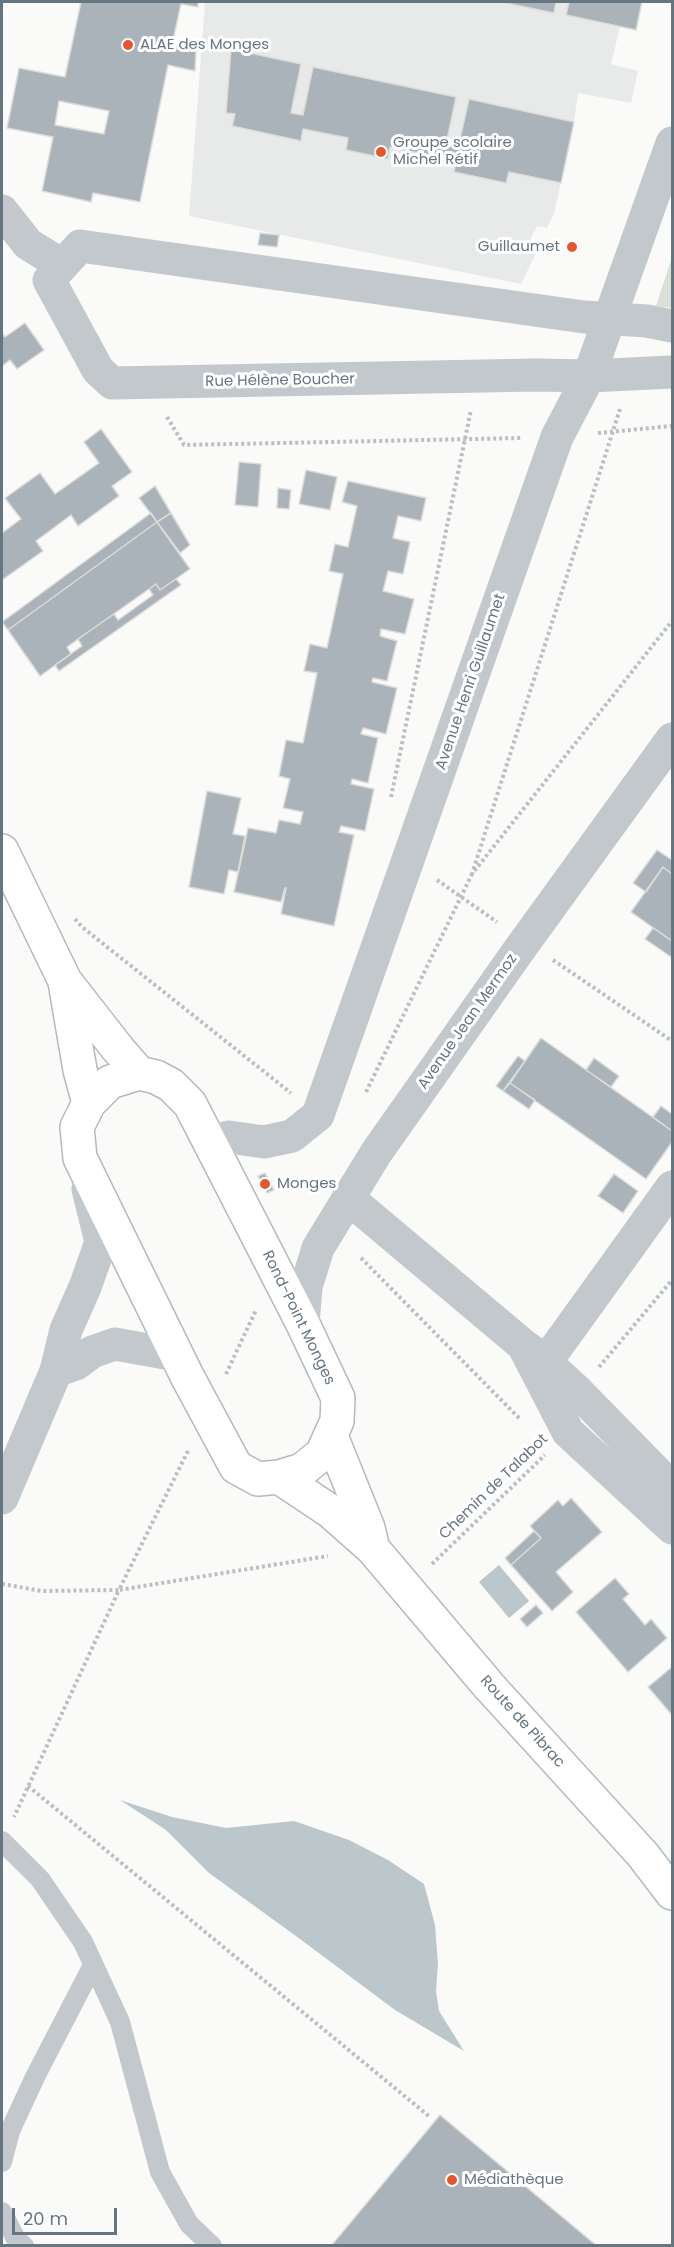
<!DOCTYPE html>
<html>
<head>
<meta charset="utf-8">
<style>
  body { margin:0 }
  #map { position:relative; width:674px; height:2247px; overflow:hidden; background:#fafaf8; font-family:Poppins,sans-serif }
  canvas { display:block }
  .frame { position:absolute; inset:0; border:3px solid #657683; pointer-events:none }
  .scale { position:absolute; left:12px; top:2208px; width:105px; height:27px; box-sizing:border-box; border:3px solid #657683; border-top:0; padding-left:8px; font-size:18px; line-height:21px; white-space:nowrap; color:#657683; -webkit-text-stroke:4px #fff; paint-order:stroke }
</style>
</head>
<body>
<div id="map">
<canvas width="674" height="2247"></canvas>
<div class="frame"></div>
<div class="scale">20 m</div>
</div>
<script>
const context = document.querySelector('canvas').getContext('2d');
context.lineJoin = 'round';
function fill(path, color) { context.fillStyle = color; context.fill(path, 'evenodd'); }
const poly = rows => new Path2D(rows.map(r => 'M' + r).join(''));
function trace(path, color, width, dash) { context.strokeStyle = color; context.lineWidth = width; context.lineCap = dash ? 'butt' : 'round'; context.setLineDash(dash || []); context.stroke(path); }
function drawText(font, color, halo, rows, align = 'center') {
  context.font = font + ' Poppins,sans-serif'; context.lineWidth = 6; context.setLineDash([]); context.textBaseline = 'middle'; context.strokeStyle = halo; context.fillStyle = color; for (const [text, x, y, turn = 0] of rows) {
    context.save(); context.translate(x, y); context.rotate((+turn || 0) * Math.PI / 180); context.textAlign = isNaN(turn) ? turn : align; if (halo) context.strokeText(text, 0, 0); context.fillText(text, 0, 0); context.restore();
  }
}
fill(poly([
  [205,2,642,2,636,30,620,27,611,64,638,71,631,103,578,93,574,122,554,214,547,228,537,226,526,249,536,253,521,284,189,216]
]), '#e8e9e9');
fill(poly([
  [672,257,672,308,656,306]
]), '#dadfd7');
fill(poly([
  [499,1565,529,1601,509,1618,479,1582],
  [120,1800,172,1817,226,1828,294,1821,349,1840,388,1860,424,1884,435,1925,438,1964,436,1991,439,2011,464,2051,395,2010,300,1939,209,1873,166,1830]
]), '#bbc7cb');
const building = poly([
  [81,2,198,2,198,7,181,4,172,45,196,50,195,71,168,65,140,202,93,193,91,202,42,191,53,137,7,128,19,68,65,77,81,2],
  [59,101,109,111,104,134,55,125,59,101],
  [501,2,556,2,554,13,501,2],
  [569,2,642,2,636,30,566,15,569,2],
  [231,49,301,64,291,113,303,115,313,67,456,97,446,145,458,148,469,99,574,122,561,183,509,172,506,183,454,172,456,161,390,147,388,159,346,150,348,138,303,129,301,141,232,126,235,114,226,113,231,49],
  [260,233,279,235,277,247,258,245,260,233],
  [25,323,44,350,17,369,10,360,2,366,2,333,5,337,25,323],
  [101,429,132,472,112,486,119,496,78,526,71,515,36,541,43,551,2,580,2,533,21,519,5,498,40,473,55,494,99,463,84,442,101,429],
  [239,462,261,464,258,507,235,505,239,462],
  [306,470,337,477,330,510,299,504,306,470],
  [348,481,426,498,421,521,398,516,393,538,410,542,403,574,388,571,383,591,414,599,405,634,381,629,380,636,397,641,387,681,373,678,372,682,397,688,386,734,363,728,361,734,378,738,368,783,352,779,351,784,374,789,365,831,341,826,339,832,354,835,334,926,281,914,286,888,285,888,281,902,234,892,248,828,276,833,279,820,300,824,303,812,283,808,290,779,279,776,286,740,303,743,317,673,304,671,310,644,327,648,343,574,329,571,335,544,348,547,357,506,342,502,348,481],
  [155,486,171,513,157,522,139,498,155,486],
  [278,488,291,490,289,509,277,508,278,488],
  [151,513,157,522,8,630,2,622,151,513],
  [171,513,190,545,180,553,157,522,171,513],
  [157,522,190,569,160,590,156,584,67,647,71,654,40,676,8,630,157,522],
  [176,579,181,585,59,671,55,665,82,646,78,639,114,614,118,620,153,595,149,589,156,584,160,590,176,579],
  [207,791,241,798,233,834,245,836,238,872,229,870,224,894,189,887,207,791],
  [657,850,672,860,672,874,663,867,646,892,633,883,657,850],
  [663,867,672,874,672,941,631,912,663,867],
  [653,928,672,941,672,954,671,957,645,939,653,928],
  [541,1038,672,1131,672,1142,646,1179,510,1083,541,1038],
  [518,1056,525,1061,503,1091,496,1086,518,1056],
  [594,1058,619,1076,611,1087,586,1070,594,1058],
  [510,1083,535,1100,529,1109,503,1091,510,1083],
  [661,1106,672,1114,672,1131,653,1117,661,1106],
  [265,1173,274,1190,267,1193,258,1176,265,1173],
  [614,1174,638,1191,623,1213,598,1196,614,1174],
  [571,1498,602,1532,556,1572,573,1592,552,1611,511,1565,541,1538,530,1526,558,1500,563,1506,571,1498],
  [534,1531,541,1538,511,1565,505,1558,534,1531],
  [615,1578,629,1594,623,1599,645,1625,651,1619,667,1638,628,1672,576,1612,615,1578],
  [536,1605,543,1613,527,1627,520,1619,536,1605],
  [672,1667,672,1715,648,1687,672,1667],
  [440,2115,597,2246,331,2246,440,2115]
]);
fill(building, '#aab3b9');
trace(building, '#dcdcda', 1.5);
const secondary = poly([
  [2,851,65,981,118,1049,139,1073],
  [65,982,80,1070,89,1103],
  [139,1073,156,1077,171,1085,190,1104,303,1324,338,1398,337,1421,322,1454,302,1470,279,1477,258,1479,236,1467,187,1376,80,1158,77,1127,89,1103,110,1082,139,1073],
  [331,1436,368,1528,373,1549],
  [279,1477,330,1511,373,1549,489,1686,643,1855,672,1893]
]);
trace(secondary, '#b3babf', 36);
trace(poly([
  [620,409,472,874,672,621],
  [167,417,184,445,522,438],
  [598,433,672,426],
  [391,797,471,410],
  [437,880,497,922],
  [75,919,82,927,291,1093],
  [553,960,672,1041],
  [366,1092,472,874],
  [361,1258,520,1419],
  [599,1367,672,1280],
  [226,1374,256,1310],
  [188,1451,119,1590,328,1556],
  [432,1564,545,1455],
  [2,1584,42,1591,119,1590,14,1817],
  [28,1786,430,2117]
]), '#bbbfc2', 4, [3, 3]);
trace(poly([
  [2,1841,40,1879,83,1942,120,2022,160,2172,189,2224,212,2246],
  [2,2162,10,2131,35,2077,93,1965],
  [2,2212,16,2239,24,2246]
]), '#c3c8cc', 20);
trace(poly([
  [2,211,28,244,62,265],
  [672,326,647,321,584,317,80,246,49,280,98,370,112,383,536,375,589,376,672,372],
  [211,1143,229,1137,264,1142,292,1136,318,1115,557,437,589,376,672,143],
  [348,1198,523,1345,540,1357,553,1352,672,1187],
  [303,1324,306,1287,318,1248,376,1153,519,950,672,739],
  [523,1345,568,1432,672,1528],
  [540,1357,578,1392,672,1488],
  [56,1371,76,1364,92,1352,115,1344,176,1355],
  [2,1498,56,1371,66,1330,85,1287,101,1242,88,1189]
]), '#c3c8cc', 33);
trace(secondary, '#fff', 33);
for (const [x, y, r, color] of [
  [128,45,6,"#e4572e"],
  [381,152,6,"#e4572e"],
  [572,247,6,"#e4572e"],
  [265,1184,6,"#e4572e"],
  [452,2180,6,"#e4572e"]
]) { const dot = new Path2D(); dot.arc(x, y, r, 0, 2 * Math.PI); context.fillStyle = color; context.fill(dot); trace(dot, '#fff', 2); }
drawText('15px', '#657683', '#fff', [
  ["ALAE des Monges",140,45],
  ["Groupe scolaire",393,143],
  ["Michel Rétif",393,160],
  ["Guillaumet",560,247,"right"],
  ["Monges",277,1184],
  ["Médiathèque",464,2180]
], 'left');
drawText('15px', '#657683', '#fff', [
  ["Rue Hélène Boucher",280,381,-1],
  ["Avenue Henri Guillaumet",471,682,-71],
  ["Avenue Jean Mermoz",468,1022,-55],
  ["Rond-Point Monges",298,1318,64],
  ["Chemin de Talabot",494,1487,-44],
  ["Route de Pibrac",522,1722,48]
]);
</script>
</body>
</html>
